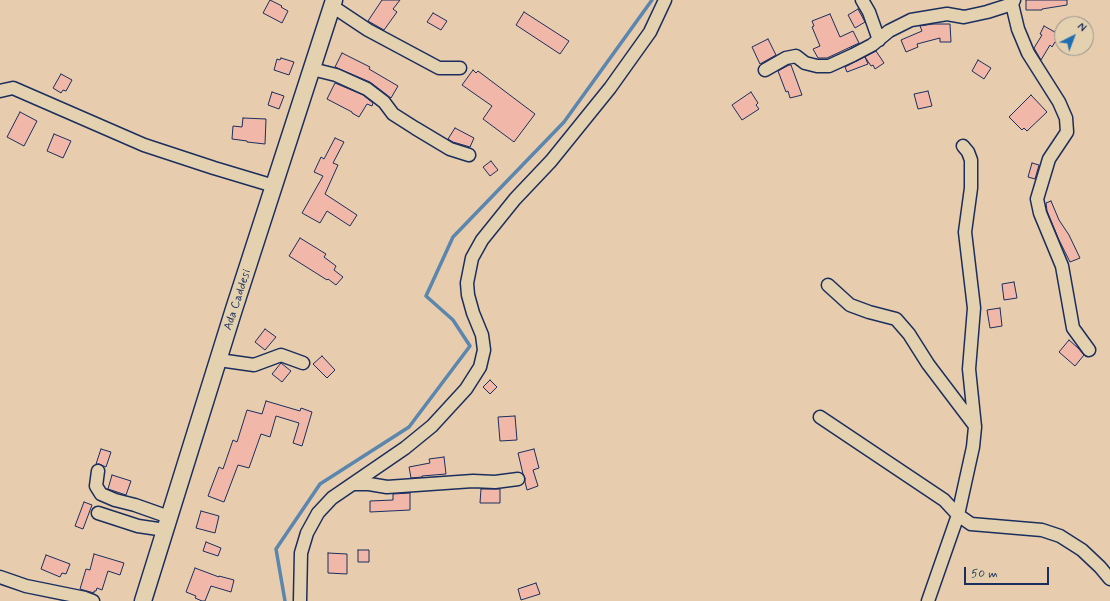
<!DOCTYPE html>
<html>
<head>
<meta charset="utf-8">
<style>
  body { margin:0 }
  #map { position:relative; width:1110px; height:601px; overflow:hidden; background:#e7ccae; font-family:Mynerve,sans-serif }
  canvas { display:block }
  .north { position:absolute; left:1054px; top:16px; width:40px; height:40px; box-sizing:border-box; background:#e4d1af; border:1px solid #94908f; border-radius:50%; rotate:42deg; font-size:11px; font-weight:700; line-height:16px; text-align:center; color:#1b2f5e }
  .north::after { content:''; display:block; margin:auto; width:14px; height:18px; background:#1f6fb2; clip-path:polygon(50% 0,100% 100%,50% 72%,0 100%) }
  .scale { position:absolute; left:964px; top:567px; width:85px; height:18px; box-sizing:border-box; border:2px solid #1b2f5e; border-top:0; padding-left:5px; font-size:12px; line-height:14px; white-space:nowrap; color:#1b2f5e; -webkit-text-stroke:3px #e4d1af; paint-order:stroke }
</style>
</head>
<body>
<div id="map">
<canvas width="1110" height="601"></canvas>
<div class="north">N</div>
<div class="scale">50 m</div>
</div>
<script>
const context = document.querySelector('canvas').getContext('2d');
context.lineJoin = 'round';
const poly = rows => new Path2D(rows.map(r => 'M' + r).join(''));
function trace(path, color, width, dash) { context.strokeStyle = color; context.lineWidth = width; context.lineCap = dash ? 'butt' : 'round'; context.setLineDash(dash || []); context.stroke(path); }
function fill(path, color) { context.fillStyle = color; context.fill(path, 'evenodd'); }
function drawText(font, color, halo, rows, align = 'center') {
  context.font = font + ' Mynerve,sans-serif'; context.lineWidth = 4; context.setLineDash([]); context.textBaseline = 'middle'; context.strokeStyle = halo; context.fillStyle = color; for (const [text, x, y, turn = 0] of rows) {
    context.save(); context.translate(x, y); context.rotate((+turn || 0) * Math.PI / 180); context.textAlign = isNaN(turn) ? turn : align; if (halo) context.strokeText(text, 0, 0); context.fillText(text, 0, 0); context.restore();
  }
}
trace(poly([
  [285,601,276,549,320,484,409,427,470,346,453,320,426,296,453,237,564,122,652,0]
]), '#5b86ae', 3.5);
const building = poly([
  [270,0,282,6,281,7,288,11,282,23,263,13,270,0],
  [382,0,400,0,393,9,397,12,384,30,368,21,382,0],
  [1026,0,1067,0,1067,5,1042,9,1042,10,1026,10,1026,0],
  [858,9,865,22,855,28,848,15,858,9],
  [524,12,569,41,560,54,516,25,524,12],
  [433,13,447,21,441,30,427,22,433,13],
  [830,14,840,37,853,31,859,43,827,58,818,58,813,49,820,46,812,27,814,26,812,21,830,14],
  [933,24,950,24,951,42,940,42,940,38,917,44,918,47,906,52,901,40,922,31,920,26,933,24],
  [1044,26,1062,36,1062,45,1055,42,1052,47,1050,45,1041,60,1034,48,1042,35,1040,34,1044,26],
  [768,39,776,55,760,64,752,47,768,39],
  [876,51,884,63,875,69,873,65,871,66,865,57,868,64,847,72,845,67,876,51],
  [342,53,370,67,369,69,398,86,391,98,370,82,335,67,342,53],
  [281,58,294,62,289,75,274,70,277,59,280,60,281,58],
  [978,60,991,68,984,79,972,71,978,60],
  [789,65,791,65,802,95,790,98,788,91,786,92,778,71,789,65],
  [473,70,476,73,478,71,535,114,514,142,483,119,492,106,462,85,473,70],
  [61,74,72,80,66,91,63,90,61,93,53,88,61,74],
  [335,83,363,95,373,103,372,106,367,104,359,117,352,113,352,112,327,99,335,83],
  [928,91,932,106,918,109,914,94,928,91],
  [272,92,284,96,279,109,268,105,272,92],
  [751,92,758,103,756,105,759,109,742,120,732,105,751,92],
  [1031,95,1047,112,1027,131,1024,128,1022,130,1009,117,1031,95],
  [20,112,37,121,24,146,7,137,20,112],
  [243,118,266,119,265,144,247,142,247,141,232,139,233,126,242,127,243,118],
  [455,128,474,138,470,147,453,142,448,139,455,128],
  [54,134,71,141,63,158,47,151,54,134],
  [335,138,344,142,333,163,338,165,325,194,357,215,350,226,327,211,320,223,302,213,323,176,314,172,321,157,324,159,335,138],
  [491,161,498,170,490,176,483,167,491,161],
  [1032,163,1039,165,1035,179,1028,177,1032,163],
  [1051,201,1059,220,1069,235,1080,258,1070,262,1059,240,1047,211,1046,203,1051,201],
  [300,238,326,254,324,257,336,266,334,270,343,277,336,285,328,279,327,280,289,256,300,238],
  [1014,282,1017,298,1004,300,1002,284,1014,282],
  [1000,308,1002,326,990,328,987,310,1000,308],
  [265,329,276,337,265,350,255,342,265,329],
  [1069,340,1078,348,1084,355,1075,366,1059,352,1069,340],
  [322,356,335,370,327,378,313,364,322,356],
  [281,363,291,371,282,382,272,374,281,363],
  [490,380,497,387,490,394,483,387,490,380],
  [266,401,300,411,301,408,312,412,302,446,293,443,299,423,276,416,270,437,261,434,249,468,238,465,224,502,208,496,219,467,223,469,233,440,237,442,247,410,262,414,266,401],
  [515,416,517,440,500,441,498,417,515,416],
  [101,449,111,452,106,467,99,464,96,464,101,449],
  [534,449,539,468,533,470,538,486,527,490,525,482,525,478,523,474,518,453,534,449],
  [444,457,446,474,422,476,422,477,411,478,409,467,430,463,429,459,444,457],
  [112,475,131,481,126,495,108,489,112,475],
  [481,489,500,489,500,503,480,503,481,489],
  [410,493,410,510,370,512,370,501,393,500,393,494,410,493],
  [84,502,92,505,83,529,75,526,84,502],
  [201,511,219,516,215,533,196,528,201,511],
  [206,542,221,548,218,556,203,551,206,542],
  [358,550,369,550,369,562,358,562,358,550],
  [328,553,347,554,347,574,328,573,328,553],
  [94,554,124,563,120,575,108,571,102,590,97,588,96,591,94,591,94,593,80,589,86,569,90,570,94,554],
  [46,555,70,564,66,574,62,573,60,577,41,569,46,555],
  [195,568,219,577,219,576,234,580,231,592,211,586,205,601,202,601,195,598,196,596,186,592,195,568],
  [536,583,540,594,521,600,518,589,536,583]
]);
fill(building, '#f1b7a9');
trace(building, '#1b2f5e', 1);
const street = poly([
  [862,0,869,12,879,40],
  [1012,4,1018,29,1028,53,1059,102,1066,118,1067,132,1049,159,1037,199,1040,213,1062,266,1073,328,1089,350],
  [332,6,368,30,439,68,460,68],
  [312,69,336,75,367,89,384,102,393,114,415,128,450,149,469,155],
  [765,70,786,58,796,56,805,63,817,66,829,66,853,55,872,45,889,31,911,20,947,14,964,17,987,12,1012,4,1014,0],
  [0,91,13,88,144,145,214,168,274,186],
  [828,285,850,305,869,312,896,319,909,334,928,364,975,426],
  [219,360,254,365,281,355,303,363],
  [820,417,944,500,958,515,971,524,1042,530,1060,536,1082,550,1100,567,1110,579],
  [98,471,96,486,101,494,115,500,135,505,169,517],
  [353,484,369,484,387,487,473,481,495,482,518,479],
  [98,513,138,526,165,530],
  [0,577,26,586,85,598,93,601],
  [300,601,301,553,307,533,318,513,332,498,405,448,432,426,466,389,480,367,484,350,482,335,473,313,468,295,467,283,472,258,482,240,515,199,551,161,610,88,650,32,665,0],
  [928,601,958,515,973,447,975,427,969,369,974,308,965,232,971,188,971,160,968,152,963,146]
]);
const secondary = poly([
  [143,601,234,309,334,0]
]);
trace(street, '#1b2f5e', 15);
trace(secondary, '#1b2f5e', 19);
trace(street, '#e4d1af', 12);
trace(secondary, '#e4d1af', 16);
drawText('12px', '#1b2f5e', '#e4d1af', [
  ["Ada Caddesi",238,300,-72]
]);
</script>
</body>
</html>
